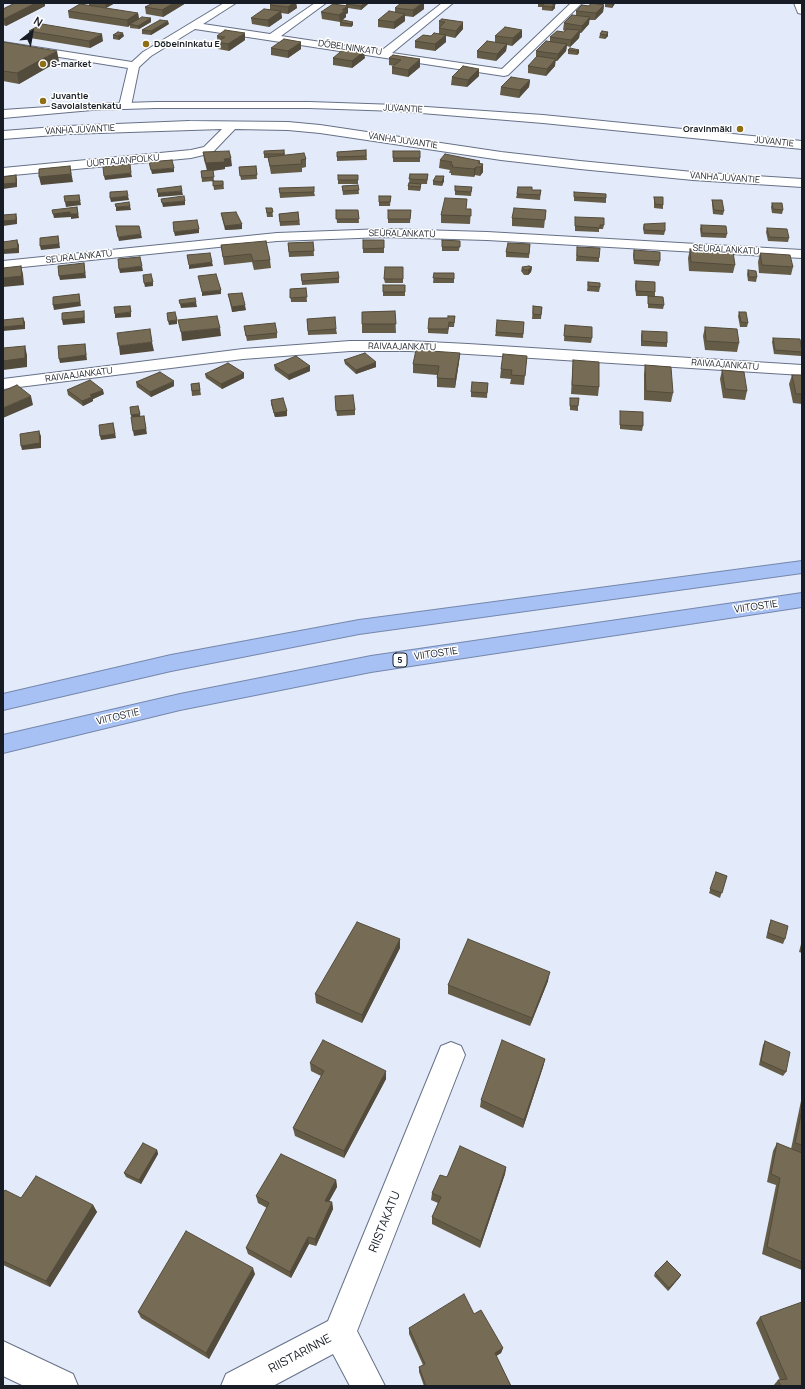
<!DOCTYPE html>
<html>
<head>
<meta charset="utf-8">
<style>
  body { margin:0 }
  #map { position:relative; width:805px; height:1389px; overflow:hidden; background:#e3ebfa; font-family:Manrope,sans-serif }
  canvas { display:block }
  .frame { position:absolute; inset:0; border:4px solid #171c25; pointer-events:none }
  .north { position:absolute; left:12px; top:12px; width:40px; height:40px; -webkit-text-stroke:3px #fff; paint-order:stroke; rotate:31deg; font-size:11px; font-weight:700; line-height:16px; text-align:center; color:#171c25 }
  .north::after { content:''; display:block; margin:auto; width:14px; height:18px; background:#171c25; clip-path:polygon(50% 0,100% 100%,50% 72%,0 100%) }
</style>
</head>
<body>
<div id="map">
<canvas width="805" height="1389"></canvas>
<div class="frame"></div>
<div class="north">N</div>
</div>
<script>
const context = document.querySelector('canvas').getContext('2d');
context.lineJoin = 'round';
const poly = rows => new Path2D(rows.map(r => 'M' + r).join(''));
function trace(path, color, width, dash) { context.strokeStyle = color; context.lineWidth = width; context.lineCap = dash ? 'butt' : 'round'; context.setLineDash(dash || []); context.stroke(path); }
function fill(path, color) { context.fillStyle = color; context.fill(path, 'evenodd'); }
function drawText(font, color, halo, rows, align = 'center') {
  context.font = font + ' Manrope,sans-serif'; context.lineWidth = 3; context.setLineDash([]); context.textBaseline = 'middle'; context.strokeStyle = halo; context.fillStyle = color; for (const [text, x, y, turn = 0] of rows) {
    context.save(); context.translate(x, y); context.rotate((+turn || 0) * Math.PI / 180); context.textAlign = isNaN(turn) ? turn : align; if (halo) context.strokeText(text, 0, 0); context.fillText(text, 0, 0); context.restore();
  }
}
const street = poly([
  [224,3,236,3,203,24,270,34,315,3,326,3,281,36,381,51,442,3,453,3,392,53,502,69,571,3,582,3,508,75,504,76,195,29,151,56,139,67,131,106,125,109,119,106,128,68,3,48,3,42,132,62,143,52,224,3],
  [189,121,288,122,320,125,501,152,580,161,693,172,802,179,802,187,693,180,580,169,501,160,320,133,288,130,235,129,212,153,191,158,3,176,3,168,191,150,204,147,222,129,68,134,3,139,3,131,68,126,189,121],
  [385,229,487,232,802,250,802,258,487,240,385,237,277,241,3,269,3,261,277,233,385,229],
  [350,341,409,341,468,344,802,365,802,375,468,354,409,351,350,351,243,359,3,389,3,379,243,349,350,341],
  [451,1042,461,1046,465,1055,357,1331,385,1386,350,1386,333,1354,273,1386,221,1386,226,1374,328,1321,441,1046,451,1042],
  [3,1341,73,1374,78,1386,24,1386,3,1376,3,1341]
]);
const secondary = poly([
  [794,3,802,3,802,14,798,13,794,3],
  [156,102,309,102,397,105,543,115,802,141,802,149,543,123,397,111,309,108,156,108,92,110,3,118,3,110,92,104,156,102]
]);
const highway = poly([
  [802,561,802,573,359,634,171,671,3,710,3,694,171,655,359,620,802,561],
  [802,593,802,607,371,672,180,710,3,753,3,735,180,694,371,656,802,593]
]);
trace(street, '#667187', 2);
trace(secondary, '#667187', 2);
trace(highway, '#7587ac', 2);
fill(street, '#fff');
fill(secondary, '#fff');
fill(highway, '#a8c1f4');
fill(poly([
  [15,3,45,3,45,6,6,26,3,25,3,9],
  [89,3,115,3,106,8,89,6],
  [153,3,186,3,163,17,146,14,145,7],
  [272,3,296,3,297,8,288,14,281,13,282,18,269,27,252,24,251,18,270,10,270,5],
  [538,3,557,3,555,5,555,8,552,11,542,10,542,7,538,7],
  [589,3,605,3,603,5,604,5,603,12,595,20,589,20,589,24,581,33,580,33,579,38,570,47,567,46,566,51,557,61,555,61,555,66,546,76,528,73,528,66,536,58,536,51,550,42,550,37,564,32,565,31,563,30,564,23,576,15,576,11,589,6,591,4,589,4],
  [605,3,615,3,614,5,612,8,605,7],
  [346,4,368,4,361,10,348,8,348,13,346,14,346,17,340,22,322,19,321,12,346,6],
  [395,8,424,9,413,17,405,16,405,21,394,29,378,27,378,20,395,12],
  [68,11,138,13,139,19,151,18,151,22,139,29,130,28,130,25,128,27,69,18],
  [442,19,463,29,455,38,446,36,446,42,435,51,415,48,415,41,439,34,439,21],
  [340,22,353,22,353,25,351,27,340,26],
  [169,24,151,35,142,34,142,30],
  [522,30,522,37,512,46,507,45,506,51,496,61,477,58,477,51,495,42,495,36],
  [29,31,103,41,90,48,30,38],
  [602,31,608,36,605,39,599,38,600,34],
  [113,35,124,36,119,40,113,39],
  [217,36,245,40,229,51,218,49],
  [3,42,59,61,19,84,3,81],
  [271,48,301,49,288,58,271,55],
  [568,50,579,50,579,53,577,55,568,54],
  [393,55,420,67,408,77,392,74,392,67,394,66,389,65,389,58],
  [333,58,365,58,352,68,333,65],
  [479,76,467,87,451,85,452,77],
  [530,80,529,87,519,98,500,95,501,87],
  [284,150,285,155,306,159,306,167,302,168,302,172,271,174,268,158,264,158,264,154],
  [366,150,367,160,337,161,337,152],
  [393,151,420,151,420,162,393,162],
  [203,152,232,166,225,167,225,169,213,171,214,181,202,182,201,171,207,170,204,160],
  [440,160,480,161,480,164,483,164,483,172,480,176,475,175,474,177,451,175,451,173,449,173,450,170,439,168],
  [256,166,257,179,241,180,239,167],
  [410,174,428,174,427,184,416,184,421,184,421,188,420,191,408,190,408,186,409,183],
  [338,175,358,175,358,184,338,184],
  [444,176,444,181,442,186,433,185,433,181],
  [213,181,223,181,224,189,214,190],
  [358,185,359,194,343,195,342,186],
  [472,187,471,196,455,195,455,191],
  [279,188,314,192,315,196,280,198],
  [532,190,541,190,540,200,516,198,517,194],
  [574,192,606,198,606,203,574,201],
  [379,196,391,196,390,206,379,206],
  [654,197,663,205,663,209,654,208],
  [712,200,724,211,723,215,713,214,712,204],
  [772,203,783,210,782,214,772,213,771,207],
  [266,208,272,208,273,217,267,217],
  [466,209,471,209,470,224,441,223,441,215],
  [336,210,358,210,359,223,337,223],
  [388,210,411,210,410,223,388,223],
  [546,210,544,228,512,226,512,218],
  [298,212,300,225,280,226,279,214],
  [221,213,242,229,225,230,222,218],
  [575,217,604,225,603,229,599,229,599,232,575,231],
  [644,224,665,231,664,235,644,234,643,228],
  [701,225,727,234,726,238,701,237,700,229],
  [767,228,789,238,788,242,768,241,766,232],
  [363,240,384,240,384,253,363,253],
  [442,240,460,241,459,251,442,251],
  [313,242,314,256,289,257,288,243],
  [530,244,529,258,506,257,506,252],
  [221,245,270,260,271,268,254,270,252,262,224,265],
  [577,247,599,258,599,262,576,261],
  [690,249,735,265,733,273,689,271,688,258],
  [634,250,660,261,659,266,634,264,633,255],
  [760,253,793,267,791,275,759,273,758,262],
  [403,267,403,283,385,283,384,279],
  [522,267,532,267,531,272,528,275,524,275,521,271],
  [748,270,757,277,756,282,748,281,747,274],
  [434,273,454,273,454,283,433,283],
  [301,274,339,278,339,283,302,285],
  [636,281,655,292,655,296,664,305,663,309,648,308,648,296,636,296,635,285],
  [588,282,600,287,599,292,587,291],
  [383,285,405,285,405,296,383,296],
  [306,288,307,302,291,302,290,289],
  [228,294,246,310,232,312],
  [533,306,542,307,541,319,532,319],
  [395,311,396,333,362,333,362,312],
  [739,312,748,323,747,327,740,327,738,316],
  [455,316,454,327,449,327,448,334,428,333,428,329,448,318],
  [307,319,336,329,337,334,308,335],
  [524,322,523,338,495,336,496,332],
  [565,325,592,338,591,343,564,341],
  [244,326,277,333,277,338,247,341],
  [705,327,739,343,737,352,705,350,703,336],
  [642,331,667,343,667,347,641,346,641,335],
  [773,338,802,351,801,356,774,354,772,342],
  [460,353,459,362,455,388,437,387,437,375,413,373,413,364],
  [527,356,524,385,510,384,511,379,500,378,501,369],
  [344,360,376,367,356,374,345,364],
  [573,360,599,387,598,396,571,394],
  [274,365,310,366,310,371,289,380,275,370],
  [645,365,673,393,671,402,644,400,644,374],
  [722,370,747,391,745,400,723,398,720,379],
  [244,373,244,378,222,389,206,378,205,374],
  [792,375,802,375,802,404,793,403,789,384],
  [136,382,174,386,151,397,137,387],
  [199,383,201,395,192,396,191,384],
  [488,383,487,398,471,397,471,392],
  [67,390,104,394,93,399,93,401,83,406,68,395],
  [570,398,578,406,578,411,570,410],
  [271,400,287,411,287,416,275,417,271,404],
  [335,401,355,410,355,415,337,416],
  [620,411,643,426,642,431,620,429],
  [716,872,727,876,720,898,709,893],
  [771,920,785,939,783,944,766,938,769,925],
  [400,939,400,948,362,1023,316,1003,315,994],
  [802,940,802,953,799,952],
  [548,981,530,1026,448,994,448,985],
  [765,1041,786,1072,783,1076,759,1065,763,1045],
  [545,1059,543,1067,523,1128,480,1107,481,1100],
  [310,1063,386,1079,344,1158,295,1136,293,1128,321,1076,311,1071],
  [802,1096,802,1270,762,1254,776,1185,767,1182,773,1151,777,1143,791,1149],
  [157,1150,158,1154,141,1184,126,1177,124,1173],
  [506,1167,505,1174,480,1248,432,1224,432,1217,438,1203,431,1200,432,1193,447,1177],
  [336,1180,337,1187,329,1201,332,1202,333,1209,316,1246,309,1244,291,1278,248,1254,246,1248,267,1208,258,1203,256,1196],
  [3,1193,21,1198,93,1205,97,1212,50,1287,3,1265],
  [655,1273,681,1275,679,1278,668,1291,654,1276],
  [255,1274,209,1359,141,1318,138,1312],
  [474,1314,503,1348,501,1353,496,1356,511,1386,424,1386,419,1372,419,1367,423,1365,409,1334,409,1328],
  [760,1317,802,1386,773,1386,778,1380,780,1380,756,1323]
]), '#655c48');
fill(poly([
  [36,3,45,3,45,6,6,26,4,19],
  [105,3,115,3,106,8],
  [174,3,186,3,163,17,162,10],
  [294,3,296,3,297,8,288,14,288,7],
  [364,3,368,3,368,4,361,10,361,6],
  [422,3,424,3,424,9,413,17,413,10],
  [613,3,615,3,614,5,612,8,612,4],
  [555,5,555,8,552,11,552,7],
  [604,5,603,12,595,20,596,13],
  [348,6,348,13,346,14,346,17,340,22,339,15,342,10],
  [281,11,282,18,269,27,268,20],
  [138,13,139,20,130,24,130,25,128,27,127,20],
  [405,14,405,21,394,29,394,22],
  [590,17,589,24,581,33,582,26],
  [151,18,151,22,139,29,138,26],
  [168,21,169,24,151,35,151,31],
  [353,22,353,25,351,27,351,24],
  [463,22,463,29,455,38,456,31],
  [522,30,522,37,512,46,513,38],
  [580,30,579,38,570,47,571,40],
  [608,32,608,36,605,39,606,35],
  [123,33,124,36,119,40,118,36],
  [245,33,245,40,229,51,228,44],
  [102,34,103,41,90,48,89,41],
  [446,35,446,42,435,51,435,44],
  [301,42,301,49,288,58,288,51],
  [507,44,506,51,496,61,497,54],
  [567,44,566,51,557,61,558,54],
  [579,50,579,53,577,55,577,51],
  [57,51,59,61,19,84,17,73],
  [364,51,365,58,352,68,352,61],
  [420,59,420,67,408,77,408,70],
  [556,59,555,66,546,76,547,69],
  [479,69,479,76,467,87,468,80],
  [530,80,529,87,519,98,520,90],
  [231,158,232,166,225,167,225,169,207,171,206,163,224,159],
  [483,164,483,172,480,176,481,167],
  [70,166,73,182,41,185,39,177],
  [476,167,475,175,474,177,474,169],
  [174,168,174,172,152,174,151,170],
  [131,173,132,177,105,180,104,176],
  [16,175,17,179,17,187,3,189,3,184],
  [444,176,444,181,442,186,442,182],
  [182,191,183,195,158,197,158,193],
  [79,195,81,205,66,207,65,202],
  [128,196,129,200,111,202,110,198],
  [185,201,185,205,163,207,162,203],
  [130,206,131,210,116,211,116,207],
  [77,207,79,218,71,219,71,217,54,218,53,214],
  [16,214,17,218,17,224,3,226,3,221],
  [242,224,242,229,225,230,225,226],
  [199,229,199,233,175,236,174,232],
  [141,234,142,238,119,241,118,237],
  [58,236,60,248,41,250,40,246],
  [17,240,19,245,19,253,3,254,3,250],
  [212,262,213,266,189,269,189,265],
  [84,263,86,278,60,280,59,276],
  [21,266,23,274,24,285,3,287,3,278],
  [142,266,143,271,120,273,119,269],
  [532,267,531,272,528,275,528,270],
  [153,282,153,286,145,287,144,283],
  [221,290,221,294,202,296,202,292],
  [79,294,81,306,54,310,53,305],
  [196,302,197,307,181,308,180,304],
  [245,305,246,310,232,312,232,307],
  [84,311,85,323,63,325,62,320],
  [131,312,131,317,115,318,115,314],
  [23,318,25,322,25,329,3,331,3,327],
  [177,320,177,324,169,325,168,321],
  [220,328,221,336,182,341,181,332],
  [152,342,154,351,120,355,119,346],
  [85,344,87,360,60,363,59,359],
  [25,346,27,355,27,367,3,370,3,361],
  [460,353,459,362,455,388,455,379],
  [376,362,376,367,356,374,356,370],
  [310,366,310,371,289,380,288,375],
  [244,373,244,378,222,389,221,384],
  [174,381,174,386,151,397,150,392],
  [103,390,104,394,93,399,93,401,83,406,82,401,90,395],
  [31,396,33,405,3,418,3,408],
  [138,406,141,419,132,420,131,415],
  [287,411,287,416,275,417,274,413],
  [144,416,147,434,134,436,133,431],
  [113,423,116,438,101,440,100,436],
  [39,431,41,436,41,448,22,450,21,446],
  [400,939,400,948,362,1023,362,1015],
  [550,972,548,981,530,1026,532,1018],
  [545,1059,543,1067,523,1128,524,1120],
  [386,1071,386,1079,344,1158,344,1151],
  [157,1150,158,1154,141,1184,139,1180],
  [506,1167,505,1174,480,1248,481,1241],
  [336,1180,337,1187,326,1207,325,1201],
  [332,1202,333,1209,316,1246,315,1239],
  [93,1205,97,1212,50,1287,46,1281],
  [308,1237,309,1244,291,1278,290,1272],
  [253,1268,255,1274,209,1359,206,1353],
  [681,1275,679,1278,668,1291,669,1288],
  [503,1348,501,1353,493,1358,495,1353]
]), '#534b3b');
const building = poly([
  [15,3,36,3,4,19,3,19,3,9,15,3],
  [153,3,174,3,162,10,145,7,153,3],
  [272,3,294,3,288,7,270,5,272,3],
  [348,3,365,3,361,6,346,4,348,3],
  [401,3,422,3,413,10,395,8,401,3],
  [538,3,553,3,552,4,555,5,552,7,542,6,544,4,538,3],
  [591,3,604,5,596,13,576,11,582,5,589,6,591,3],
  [80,4,138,13,127,20,68,11,80,4],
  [333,4,348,6,342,10,346,10,339,15,321,12,333,4],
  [264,9,281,11,268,20,251,18,264,9],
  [389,11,405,14,394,22,378,20,389,11],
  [572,15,590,17,582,26,564,23,572,15],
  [142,17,151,18,138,26,130,24,142,17],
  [442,19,463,22,456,31,439,28,445,22,439,21,442,19],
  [160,20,168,21,151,31,142,30,160,20],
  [343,20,353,22,351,24,340,22,343,20],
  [42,24,102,34,89,41,29,31,42,24],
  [505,27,522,30,513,38,495,36,505,27],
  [567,29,580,30,571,40,550,37,557,31,564,32,567,29],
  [225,30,245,33,228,44,217,42,225,37,217,36,225,30],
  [602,31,608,32,606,35,600,34,602,31],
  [118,32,123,33,118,36,113,35,118,32],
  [434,33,446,35,435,44,415,41,423,35,431,36,434,33],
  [284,39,301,42,288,51,271,48,284,39],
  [487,41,507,44,497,54,477,51,487,41],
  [546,41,567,44,558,54,536,51,546,41],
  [3,42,57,51,17,73,3,71,3,42],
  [345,48,364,51,352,61,333,58,345,48],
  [570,48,579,50,577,51,568,50,570,48],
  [393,55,420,59,408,70,392,67,401,60,389,58,393,55],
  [537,56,556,59,547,69,528,66,537,56],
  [463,66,479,69,468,80,452,77,463,66],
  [511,77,530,80,520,90,501,87,511,77],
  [284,150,284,154,264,154,264,151,284,150],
  [366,150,366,156,337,157,337,152,366,150],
  [229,151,231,158,224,159,225,162,206,163,203,152,229,151],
  [393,151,420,151,420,158,393,158,393,151],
  [304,153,306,159,301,160,302,164,270,166,268,157,304,153],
  [445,154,480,161,478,163,483,164,481,167,476,167,474,169,452,167,453,165,450,165,452,162,440,160,445,154],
  [172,160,174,168,151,170,149,162,172,160],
  [130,164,131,173,104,176,103,167,130,164],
  [70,166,71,174,39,177,39,169,70,166],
  [256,166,257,175,240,176,239,167,256,166],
  [213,170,214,177,202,178,201,171,213,170],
  [410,174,428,174,427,180,409,179,410,174],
  [16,175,16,183,3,184,3,177,16,175],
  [338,175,358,175,358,180,338,180,338,175],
  [436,176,444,176,442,182,433,181,436,176],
  [213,181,223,181,223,185,213,186,213,181],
  [409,183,421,184,420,187,408,186,409,183],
  [358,185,359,190,343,191,342,186,358,185],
  [181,186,182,191,158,193,157,189,181,186],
  [455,186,472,187,471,192,455,191,455,186],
  [314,187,314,192,280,193,279,188,314,187],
  [518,187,532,187,532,190,541,190,540,195,517,194,518,187],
  [127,191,128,196,110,198,110,192,127,191],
  [574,192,606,194,606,198,574,197,574,192],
  [79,195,80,201,65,202,64,196,79,195],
  [184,196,185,201,162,203,161,199,184,196],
  [379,196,391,196,390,202,379,202,379,196],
  [654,197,663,197,663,205,655,204,654,197],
  [445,198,467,199,466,209,471,209,471,216,441,215,445,198],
  [712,200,722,200,724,211,714,210,712,200],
  [129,202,130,206,116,207,115,204,129,202],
  [772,203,782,203,783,210,773,209,772,203],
  [77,207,78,214,70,214,70,212,53,214,52,210,77,207],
  [266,208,272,208,273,212,267,213,266,208],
  [514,208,546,210,545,220,512,218,514,208],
  [336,210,358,210,359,219,336,219,336,210],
  [388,210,411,210,410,219,388,219,388,210],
  [236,212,242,224,225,226,221,213,236,212],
  [298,212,299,221,280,222,279,214,298,212],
  [16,214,16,220,3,221,3,215,16,214],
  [575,217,604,218,604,225,600,225,600,228,575,226,575,217],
  [197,220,199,229,174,232,173,222,197,220],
  [665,223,665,231,644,230,644,224,665,223],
  [701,225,726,226,727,234,702,233,701,225],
  [116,226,139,226,141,234,118,237,116,226],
  [767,228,787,229,789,238,769,237,767,228],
  [58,236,59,244,40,246,40,238,58,236],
  [17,240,18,248,3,250,3,242,17,240],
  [363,240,384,240,384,248,363,249,363,240],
  [442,240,460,241,460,247,442,247,442,240],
  [266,241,270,260,253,261,251,254,223,257,221,245,266,241],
  [313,242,314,251,289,252,288,243,313,242],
  [508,243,530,244,529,254,506,252,508,243],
  [577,247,600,248,599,258,577,256,577,247],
  [690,249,733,252,735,265,691,262,690,249],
  [634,250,660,252,660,261,634,260,634,250],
  [210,253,212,262,189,265,187,255,210,253],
  [760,253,790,255,793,267,762,265,760,253],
  [140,257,142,266,119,269,118,259,140,257],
  [84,263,85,273,59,276,58,266,84,263],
  [21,266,22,276,3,278,3,268,21,266],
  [529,266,532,267,528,270,524,270,522,267,529,266],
  [385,267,403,267,403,279,384,279,385,267],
  [748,270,756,271,757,277,749,277,748,270],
  [338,272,339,278,302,281,301,274,338,272],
  [434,273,454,273,454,279,433,278,434,273],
  [151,274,153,282,144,283,143,275,151,274],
  [216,274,221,290,202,292,198,276,216,274],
  [636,281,655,282,655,292,636,291,636,281],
  [588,282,600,283,600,287,588,286,588,282],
  [383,285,405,285,405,292,383,292,383,285],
  [306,288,307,297,290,298,290,289,306,288],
  [242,293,245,305,232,307,228,294,242,293],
  [79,294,80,302,53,305,53,297,79,294],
  [648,296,663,297,664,305,648,304,648,296],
  [195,298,196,302,180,304,179,300,195,298],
  [130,306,131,312,115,314,114,307,130,306],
  [533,306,542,307,541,315,533,314,533,306],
  [84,311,84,318,62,320,62,313,84,311],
  [395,311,396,324,362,324,362,312,395,311],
  [175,312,177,320,168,321,167,313,175,312],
  [739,312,746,312,748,323,741,322,739,312],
  [217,316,220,328,181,332,178,320,217,316],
  [448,316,455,316,454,323,449,322,448,329,428,329,429,318,448,318,448,316],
  [335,317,336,329,308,331,307,319,335,317],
  [23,318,24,325,3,327,3,320,23,318],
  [497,320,524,322,523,334,496,332,497,320],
  [275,323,277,333,246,336,244,326,275,323],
  [565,325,592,327,592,338,564,336,565,325],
  [705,327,737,329,739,343,706,341,705,327],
  [150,329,152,342,119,346,117,333,150,329],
  [642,331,667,332,667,343,642,341,642,331],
  [773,338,800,339,802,352,775,350,773,338],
  [85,344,86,355,59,359,58,346,85,344],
  [25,346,25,358,3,361,3,348,25,346],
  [416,350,460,353,455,379,437,378,439,366,413,364,416,350],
  [365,353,376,362,356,370,344,360,365,353],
  [503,354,527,356,525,376,511,375,512,370,501,369,503,354],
  [296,356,310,366,288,375,274,365,296,356],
  [573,360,599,362,599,387,572,385,573,360],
  [228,363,244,373,221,384,205,374,228,363],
  [645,365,671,367,673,393,646,391,645,365],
  [722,370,744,372,747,391,725,389,722,370],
  [160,372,174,381,150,392,136,382,160,372],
  [792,375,802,375,802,394,796,394,792,375],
  [90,380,103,390,90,395,92,397,82,401,67,390,90,380],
  [472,382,488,383,487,393,471,392,472,382],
  [199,383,200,390,192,391,191,384,199,383],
  [17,385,31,396,3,408,3,391,17,385],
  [353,395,355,410,336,411,335,396,353,395],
  [283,398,287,411,274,413,271,400,283,398],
  [570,398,579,398,578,406,570,406,570,398],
  [138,406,140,414,131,415,130,407,138,406],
  [620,411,643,412,643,426,620,425,620,411],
  [144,416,146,429,133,431,131,417,144,416],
  [113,423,115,434,100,436,99,425,113,423],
  [39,431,40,443,21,446,20,434,39,431],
  [716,872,727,876,722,893,710,889,716,872],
  [771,920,788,926,785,939,768,933,771,920],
  [357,922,400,939,362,1015,315,994,357,922],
  [468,939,550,972,532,1018,448,985,468,939],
  [323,1040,386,1071,344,1151,293,1128,324,1071,310,1063,323,1040],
  [502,1040,545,1059,524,1120,481,1100,502,1040],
  [765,1041,790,1052,786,1072,761,1061,765,1041],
  [802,1110,802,1145,795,1143,802,1110],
  [143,1143,157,1150,139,1180,124,1173,143,1143],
  [777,1143,802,1153,802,1262,767,1247,780,1178,771,1174,777,1143],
  [460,1146,506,1167,481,1241,432,1217,441,1197,432,1193,440,1175,447,1177,460,1146],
  [281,1154,336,1180,325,1201,332,1202,315,1239,308,1237,290,1272,246,1248,269,1203,256,1196,281,1154],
  [36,1176,93,1205,46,1281,3,1261,3,1193,5,1190,21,1198,36,1176],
  [186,1231,253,1268,206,1353,138,1312,186,1231],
  [667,1261,681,1275,669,1288,655,1273,667,1261],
  [464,1294,474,1314,481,1310,503,1348,495,1353,511,1386,426,1386,419,1367,425,1364,409,1328,464,1294],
  [802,1302,802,1386,781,1386,778,1380,787,1379,760,1317,802,1302]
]);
fill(building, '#766b54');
trace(building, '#534b3b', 1);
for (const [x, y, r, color] of [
  [146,44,4,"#906e13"],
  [43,64,4,"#906e13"],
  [43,101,4,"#906e13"],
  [740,129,4,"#906e13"]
]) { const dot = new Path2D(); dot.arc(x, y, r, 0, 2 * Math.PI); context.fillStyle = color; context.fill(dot); trace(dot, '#fff', 1.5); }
drawText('bold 9px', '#171c25', '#fff', [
  ["Döbelninkatu E",154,44],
  ["S-market",51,64],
  ["Juvantie",51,96],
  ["Savolaistenkatu",51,106],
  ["Oravinmäki",732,129,"right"]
], 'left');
drawText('9px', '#171c25', '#fff', [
  ["DÖBELNINKATU",350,48,8],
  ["JUVANTIE",403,109,3],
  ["VANHA JUVANTIE",80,130,-3],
  ["VANHA JUVANTIE",403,141,8],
  ["JUVANTIE",774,142,6],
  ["UURTAJANPOLKU",123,161,-5],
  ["VANHA JUVANTIE",725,178,4],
  ["SEURALANKATU",402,234,1],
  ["SEURALANKATU",726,250,3],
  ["SEURALANKATU",79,257,-6],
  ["RAIVAAJANKATU",402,347,1],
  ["RAIVAAJANKATU",725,365,4],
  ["RAIVAAJANKATU",79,375,-7]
]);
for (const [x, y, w] of [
  [400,660,14]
]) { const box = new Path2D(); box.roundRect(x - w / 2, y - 7, w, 14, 3); context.fillStyle = '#fff'; context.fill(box); trace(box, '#171c25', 1); }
drawText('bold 9px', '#171c25', null, [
  ["5",400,660]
]);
drawText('10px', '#171c25', '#fff', [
  ["VIITOSTIE",756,607,-8],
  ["VIITOSTIE",436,654,-8],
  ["VIITOSTIE",118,717,-13]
]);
drawText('12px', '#171c25', '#fff', [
  ["RIISTAKATU",385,1222,-68],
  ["RIISTARINNE",300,1354,-28]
]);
</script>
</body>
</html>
